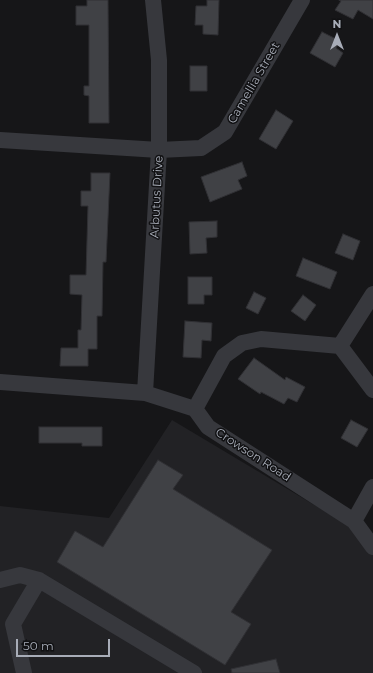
<!DOCTYPE html>
<html>
<head>
<meta charset="utf-8">
<style>
  body { margin:0 }
  #map { position:relative; width:373px; height:673px; overflow:hidden; background:#161618; font-family:Montserrat,sans-serif }
  canvas { display:block }
  .north { position:absolute; left:317px; top:16px; width:40px; height:40px; -webkit-text-stroke:3px #111113; paint-order:stroke; rotate:0deg; font-size:11px; font-weight:700; line-height:16px; text-align:center; color:#a8adb8 }
  .north::after { content:''; display:block; margin:auto; width:14px; height:18px; background:#a8adb8; clip-path:polygon(50% 0,100% 100%,50% 72%,0 100%) }
  .scale { position:absolute; left:16px; top:639px; width:94px; height:18px; box-sizing:border-box; border:2px solid #a8adb8; border-top:0; padding-left:5px; font-size:12px; line-height:14px; white-space:nowrap; color:#a8adb8; -webkit-text-stroke:3px #111113; paint-order:stroke }
</style>
</head>
<body>
<div id="map">
<canvas width="373" height="673"></canvas>
<div class="north">N</div>
<div class="scale">50 m</div>
</div>
<script>
const context = document.querySelector('canvas').getContext('2d');
context.lineJoin = 'round';
function fill(path, color) { context.fillStyle = color; context.fill(path, 'evenodd'); }
const poly = rows => new Path2D(rows.map(r => 'M' + r).join(''));
function trace(path, color, width, dash) { context.strokeStyle = color; context.lineWidth = width; context.lineCap = dash ? 'butt' : 'round'; context.setLineDash(dash || []); context.stroke(path); }
function drawText(font, color, halo, rows, align = 'center') {
  context.font = font + ' Montserrat,sans-serif'; context.lineWidth = 3; context.setLineDash([]); context.textBaseline = 'middle'; context.strokeStyle = halo; context.fillStyle = color; for (const [text, x, y, turn = 0] of rows) {
    context.save(); context.translate(x, y); context.rotate((+turn || 0) * Math.PI / 180); context.textAlign = isNaN(turn) ? turn : align; if (halo) context.strokeText(text, 0, 0); context.fillText(text, 0, 0); context.restore();
  }
}
fill(poly([
  [172,420,373,540,373,673,0,673,0,506,109,518]
]), '#222225');
const building = poly([
  [87,0,108,0,109,123,89,123,89,96,84,95,84,86,89,86,89,25,76,25,76,6,87,6,87,0],
  [207,0,219,0,218,35,203,34,203,25,195,25,196,6,207,6,207,0],
  [339,0,373,0,373,19,358,10,353,19,335,10,341,1,339,0],
  [322,32,340,41,336,48,343,53,335,67,310,53,322,32],
  [190,66,207,66,207,91,190,91,190,66],
  [276,110,293,121,276,149,259,139,276,110],
  [242,162,247,176,238,180,242,189,210,202,201,177,242,162],
  [91,173,110,173,106,262,103,262,102,316,97,316,97,349,88,349,88,366,60,366,61,348,78,348,78,330,81,330,82,295,70,294,70,275,86,275,88,206,81,206,81,191,91,191,91,173],
  [217,221,217,237,206,238,207,253,190,254,189,222,217,221],
  [343,234,360,241,353,260,335,253,343,234],
  [303,258,337,272,330,289,296,276,303,258],
  [188,277,212,277,212,295,204,295,204,304,188,304,188,277],
  [254,292,266,298,258,314,246,308,254,292],
  [303,295,316,305,305,321,291,311,303,295],
  [185,321,212,323,211,341,202,340,201,358,183,357,185,321],
  [254,358,285,380,286,377,305,387,297,402,288,398,284,404,261,392,260,394,238,379,254,358],
  [351,420,368,429,357,447,341,438,351,420],
  [39,427,102,427,102,446,82,446,82,443,39,443,39,427],
  [158,460,183,475,173,489,272,550,231,612,251,624,225,665,57,562,75,531,103,547,158,460],
  [276,659,280,673,232,673,231,669,276,659]
]);
fill(building, '#404145');
trace(building, '#303034', 1);
trace(poly([
  [0,140,159,150,201,148,225,132,302,0],
  [340,346,373,294],
  [0,382,145,393,195,409,208,427,354,521,373,547],
  [145,393,159,150,159,60,153,0],
  [195,409,224,356,242,343,261,339,340,346,373,390],
  [354,521,373,487],
  [0,580,20,575,39,580,194,673],
  [24,673,13,624,39,580]
]), '#37383d', 16);
drawText('12px', '#a8adb8', '#111113', [
  ["Camellia Street",254,83,-60],
  ["Arbutus Drive",157,197,-87],
  ["Crowson Road",253,455,33]
]);
</script>
</body>
</html>
